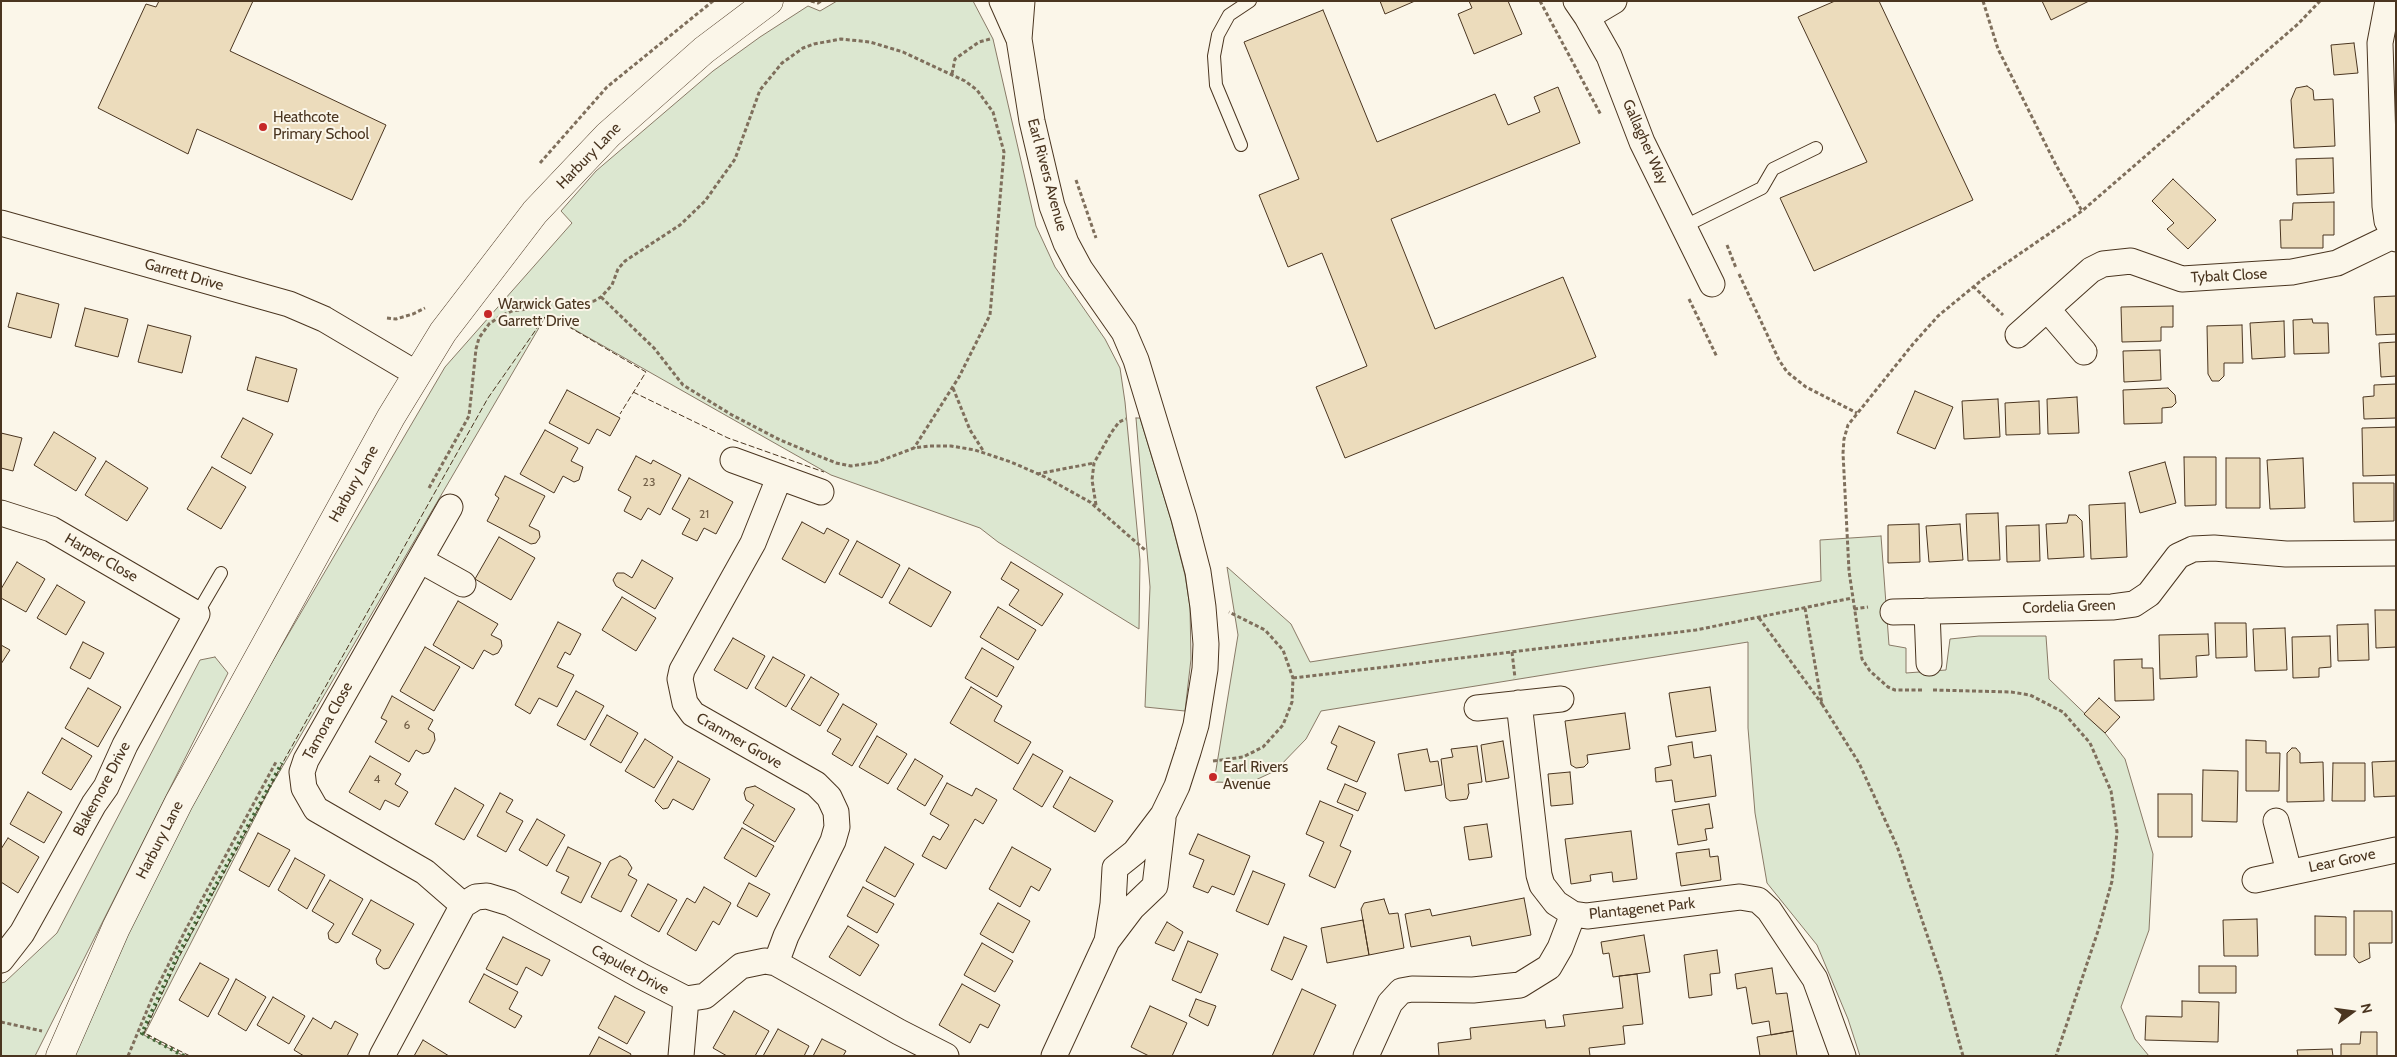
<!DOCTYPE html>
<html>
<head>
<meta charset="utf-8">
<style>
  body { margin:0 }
  #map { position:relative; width:2397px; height:1057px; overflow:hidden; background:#fbf6e9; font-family:Cabin,sans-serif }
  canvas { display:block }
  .frame { position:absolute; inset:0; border:2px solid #4a3520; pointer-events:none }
  .north { position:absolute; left:2327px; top:987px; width:50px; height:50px; -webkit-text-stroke:4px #fbf6e9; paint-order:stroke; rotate:76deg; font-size:14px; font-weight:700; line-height:20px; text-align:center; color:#4a3520 }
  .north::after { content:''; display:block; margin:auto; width:18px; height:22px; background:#4a3520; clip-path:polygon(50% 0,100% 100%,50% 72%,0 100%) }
</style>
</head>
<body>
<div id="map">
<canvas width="2397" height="1057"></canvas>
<div class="frame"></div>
<div class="north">N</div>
</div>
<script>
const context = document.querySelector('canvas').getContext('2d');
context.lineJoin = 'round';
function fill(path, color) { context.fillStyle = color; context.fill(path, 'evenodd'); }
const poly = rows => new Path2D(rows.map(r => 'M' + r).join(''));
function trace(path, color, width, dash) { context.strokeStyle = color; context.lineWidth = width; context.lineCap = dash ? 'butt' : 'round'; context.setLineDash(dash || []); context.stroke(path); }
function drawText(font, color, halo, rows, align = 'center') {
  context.font = font + ' Cabin,sans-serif'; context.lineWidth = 4; context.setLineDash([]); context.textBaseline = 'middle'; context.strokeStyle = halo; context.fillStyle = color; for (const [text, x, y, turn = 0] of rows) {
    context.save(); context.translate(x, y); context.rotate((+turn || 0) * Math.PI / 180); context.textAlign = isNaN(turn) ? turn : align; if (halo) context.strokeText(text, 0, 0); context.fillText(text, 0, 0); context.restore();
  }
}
const green = poly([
  [837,1,973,1,993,39,1036,226,1055,267,1105,339,1120,368,1125,402,1140,560,1139,629,998,542,980,528,831,475,547,314,270,788,144,1035,184,1056,69,1056,116,928,445,367,572,223,561,211,596,171,713,71,760,37,808,6,820,11,837,1],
  [1136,418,1140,418,1171,520,1185,575,1190,607,1191,659,1185,711,1145,707,1150,587,1136,418],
  [1881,536,1889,645,1906,648,1906,673,1946,670,1950,639,1979,636,2046,636,2049,679,2105,733,2125,759,2153,854,2149,930,2121,1007,2135,1039,2149,1056,1860,1056,1848,1019,1817,945,1767,883,1755,813,1748,728,1748,642,1321,711,1306,739,1275,771,1249,783,1214,782,1238,635,1227,567,1291,624,1310,662,1821,581,1820,540,1881,536],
  [215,657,228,673,35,1056,1,1056,1,983,5,982,57,933,200,660,215,657]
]);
fill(green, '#dce7d0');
trace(green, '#887966', 1);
const building = poly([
  [159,1,253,1,230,51,386,125,352,200,197,129,188,154,98,108,146,4,156,7,159,1],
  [1380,1,1415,1,1385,14,1380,1],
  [1469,1,1508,1,1522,34,1474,54,1458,14,1472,8,1469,1],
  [1835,1,1879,1,1973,200,1814,271,1780,198,1867,162,1798,17,1835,1],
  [2042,1,2089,1,2051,20,2042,1],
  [1323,10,1377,142,1495,94,1508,125,1540,112,1534,97,1558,87,1580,143,1391,219,1435,329,1563,277,1596,357,1345,458,1316,387,1367,366,1322,253,1288,267,1259,195,1299,179,1244,42,1323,10],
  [2354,43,2358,73,2334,75,2331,45,2354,43],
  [2307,86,2313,90,2314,100,2333,99,2335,146,2294,148,2291,100,2296,88,2307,86],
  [2333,158,2334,193,2297,195,2296,159,2333,158],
  [2173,179,2216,220,2188,249,2167,229,2174,223,2152,201,2173,179],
  [2334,202,2334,235,2323,235,2323,248,2281,248,2280,220,2292,220,2293,203,2334,202],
  [17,293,59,304,51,338,8,327,17,293],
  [2396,296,2396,334,2376,335,2374,297,2396,296],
  [2173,306,2173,327,2161,327,2161,341,2122,342,2121,307,2173,306],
  [85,308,128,319,118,357,75,346,85,308],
  [2312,319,2313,323,2328,323,2329,353,2294,354,2293,320,2312,319],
  [2284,321,2285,357,2252,359,2250,323,2284,321],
  [148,325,191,336,182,373,138,362,148,325],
  [2242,325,2243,363,2224,363,2224,376,2219,381,2212,381,2208,374,2207,326,2242,325],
  [2396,342,2396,376,2381,377,2379,343,2396,342],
  [2160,350,2161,380,2124,382,2123,351,2160,350],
  [256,357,297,369,288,402,247,390,256,357],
  [2396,384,2396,418,2364,419,2363,397,2374,396,2374,385,2396,384],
  [2168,388,2175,395,2176,403,2172,407,2162,408,2162,423,2124,424,2123,390,2168,388],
  [567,390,620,418,610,436,597,429,589,444,549,423,567,390],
  [1915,391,1953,407,1935,449,1897,433,1915,391],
  [2077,397,2079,433,2048,434,2047,399,2077,397],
  [1998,399,2000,437,1964,439,1962,401,1998,399],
  [2039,401,2040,434,2006,435,2005,403,2039,401],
  [243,418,273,434,251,474,221,457,243,418],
  [2396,427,2396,475,2363,476,2362,428,2396,427],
  [545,430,578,448,571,461,583,467,579,480,574,482,563,476,554,493,520,474,545,430],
  [54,432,96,458,76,491,34,465,54,432],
  [1,433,22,438,13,471,1,468,1,433],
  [636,456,651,464,653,460,681,475,660,515,648,508,641,520,624,511,631,497,618,490,636,456],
  [2184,457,2216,457,2216,505,2185,506,2184,457],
  [2226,458,2260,458,2260,508,2226,508,2226,458],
  [2303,458,2305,508,2270,509,2267,460,2303,458],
  [106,461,148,488,127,521,85,495,106,461],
  [2165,462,2176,503,2140,513,2129,472,2165,462],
  [212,467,246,487,221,529,187,509,212,467],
  [505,476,545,496,529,526,539,531,540,537,536,543,531,544,487,521,499,498,495,495,505,476],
  [689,478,733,502,716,534,704,528,697,541,682,534,690,519,672,509,689,478],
  [2353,483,2394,483,2394,521,2354,522,2353,483],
  [2125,503,2127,557,2091,559,2089,505,2125,503],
  [1998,513,2000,560,1968,561,1966,514,1998,513],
  [2069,515,2076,515,2082,521,2084,557,2048,559,2046,524,2067,523,2069,515],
  [802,522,824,534,827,528,849,540,825,583,782,559,802,522],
  [1919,524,1920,562,1888,563,1888,525,1919,524],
  [1960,524,1963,560,1929,562,1926,526,1960,524],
  [2039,525,2040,561,2007,562,2006,526,2039,525],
  [499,537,535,558,511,600,475,579,499,537],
  [857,541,900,565,882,598,839,574,857,541],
  [642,560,673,578,655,609,616,586,613,580,617,573,624,573,632,578,642,560],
  [17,562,45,579,26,612,1,598,1,589,17,562],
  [1011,562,1063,594,1042,626,1009,605,1019,590,1001,579,1011,562],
  [909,568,951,592,931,627,889,603,909,568],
  [57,585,85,602,66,635,37,618,57,585],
  [622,597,656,618,636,651,602,630,622,597],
  [458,601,498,624,491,635,501,640,502,646,498,653,493,655,484,650,473,669,433,645,458,601],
  [998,607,1036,630,1018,660,980,637,998,607],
  [2375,610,2396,610,2396,647,2376,648,2375,610],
  [558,622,581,634,570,655,565,652,557,667,574,675,557,707,539,698,530,714,515,705,558,622],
  [2215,623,2246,623,2247,657,2216,658,2215,623],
  [2368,624,2369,660,2338,661,2337,625,2368,624],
  [2285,628,2287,670,2255,671,2253,629,2285,628],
  [2208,634,2209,655,2196,656,2197,677,2160,679,2159,635,2208,634],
  [2330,636,2331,667,2319,668,2319,677,2293,678,2292,637,2330,636],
  [733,638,765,656,747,689,714,670,733,638],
  [83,642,104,653,90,679,70,668,83,642],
  [1,645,10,650,1,664,1,645],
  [425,647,460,667,434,711,400,691,425,647],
  [982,648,1014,667,997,697,965,678,982,648],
  [773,657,805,675,786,707,755,688,773,657],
  [2142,659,2142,668,2153,668,2154,700,2115,701,2114,660,2142,659],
  [811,677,839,694,820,726,791,709,811,677],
  [971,687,1002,706,994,721,1031,742,1018,764,950,723,971,687],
  [1710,687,1716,731,1676,737,1669,693,1710,687],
  [88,688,121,707,98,747,65,728,88,688],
  [576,691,604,706,585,740,557,725,576,691],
  [392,696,433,720,428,729,434,733,435,740,429,752,423,754,416,750,409,762,375,742,387,721,381,718,392,696],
  [2099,698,2120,717,2105,733,2084,714,2099,698],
  [843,704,877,724,852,766,832,754,841,739,827,731,843,704],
  [1625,713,1630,749,1587,755,1588,763,1584,767,1576,768,1571,765,1565,721,1625,713],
  [607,715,638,733,621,763,590,745,607,715],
  [1339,726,1375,742,1357,782,1327,769,1337,746,1331,743,1339,726],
  [877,736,907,754,888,784,859,767,877,736],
  [62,738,92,756,71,790,42,773,62,738],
  [645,739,673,757,654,788,625,771,645,739],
  [2246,740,2266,741,2266,753,2280,753,2279,791,2246,791,2246,740],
  [1503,741,1509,778,1486,782,1481,745,1503,741],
  [1692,742,1694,758,1711,755,1716,796,1675,802,1672,780,1656,782,1655,768,1671,765,1668,746,1692,742],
  [1477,746,1482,782,1468,784,1469,793,1467,799,1450,801,1446,798,1441,759,1453,757,1451,749,1477,746],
  [2292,748,2296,748,2300,753,2300,763,2323,762,2324,801,2287,802,2287,753,2292,748],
  [1427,749,1430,762,1438,761,1442,785,1405,791,1398,754,1427,749],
  [1033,754,1063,771,1042,807,1013,789,1033,754],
  [370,756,401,774,395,784,408,792,399,807,385,800,380,810,349,792,370,756],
  [915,759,943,776,925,806,897,789,915,759],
  [678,761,710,779,693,810,673,799,668,808,663,809,655,801,678,761],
  [2396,761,2396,796,2374,797,2372,762,2396,761],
  [2333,763,2365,763,2365,801,2332,801,2333,763],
  [2203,770,2238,771,2237,822,2202,821,2203,770],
  [1570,772,1573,804,1551,806,1548,774,1570,772],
  [1070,777,1113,801,1095,832,1053,807,1070,777],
  [947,783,972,796,976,788,997,800,983,824,975,819,946,869,922,856,933,836,940,840,949,825,930,814,947,783],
  [1345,784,1366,793,1358,811,1337,802,1345,784],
  [755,786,795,809,775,842,743,823,754,805,746,800,744,793,746,788,755,786],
  [455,788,484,805,464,840,435,824,455,788],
  [28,792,62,812,44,843,10,824,28,792],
  [500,793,513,800,506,812,523,821,506,852,477,836,500,793],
  [2158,794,2192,794,2192,837,2158,837,2158,794],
  [1320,801,1353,815,1340,846,1351,851,1335,888,1309,876,1324,842,1306,834,1320,801],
  [1709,804,1713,828,1705,829,1707,840,1678,845,1672,810,1709,804],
  [537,819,565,835,547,866,519,850,537,819],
  [1487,824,1492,857,1469,860,1464,827,1487,824],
  [742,828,774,846,756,877,724,858,742,828],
  [1631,831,1637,879,1613,882,1612,872,1590,875,1591,881,1571,884,1565,839,1631,831],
  [258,833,290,850,269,887,239,870,258,833],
  [1198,834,1250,856,1234,895,1212,886,1208,893,1193,887,1204,860,1189,854,1198,834],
  [8,838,39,857,18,893,1,882,1,849,8,838],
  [568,847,601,863,581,903,561,893,569,877,556,871,568,847],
  [885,847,914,864,895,897,866,881,885,847],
  [1012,847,1051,869,1039,891,1031,886,1020,907,989,889,1012,847],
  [1709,849,1710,857,1718,856,1721,880,1681,886,1676,853,1709,849],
  [620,856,627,860,632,868,628,875,637,880,621,912,591,897,610,861,620,856],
  [295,858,325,875,307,909,278,890,295,858],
  [1253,871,1285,884,1268,925,1236,911,1253,871],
  [330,880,363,899,339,942,336,943,329,939,328,933,334,924,312,911,330,880],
  [749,883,770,894,757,917,737,906,749,883],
  [648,884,677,900,659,932,631,916,648,884],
  [704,887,731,903,719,925,713,921,696,951,667,934,687,898,695,903,704,887],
  [863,887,894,904,877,933,847,916,863,887],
  [1524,898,1531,935,1472,946,1470,936,1411,947,1405,914,1430,909,1432,916,1524,898],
  [1384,899,1389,914,1398,913,1404,948,1369,955,1361,909,1364,903,1384,899],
  [371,900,414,924,389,968,384,969,377,964,376,959,381,950,352,934,371,900],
  [998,903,1030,921,1013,953,980,934,998,903],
  [2354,911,2392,911,2392,943,2369,943,2370,958,2359,963,2354,957,2354,911],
  [2315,916,2346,917,2346,955,2315,955,2315,916],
  [2257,919,2258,956,2224,956,2223,920,2257,919],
  [1363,920,1369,955,1327,963,1321,928,1363,920],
  [1167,922,1183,932,1174,951,1155,943,1167,922],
  [848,926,879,945,860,976,829,957,848,926],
  [1644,935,1650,972,1613,977,1609,953,1603,954,1601,942,1644,935],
  [503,937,550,960,542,976,526,967,517,985,486,969,503,937],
  [1284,937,1307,946,1292,980,1271,970,1284,937],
  [1188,941,1218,954,1201,993,1172,980,1188,941],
  [982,943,1013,961,995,992,964,975,982,943],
  [1717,950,1720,973,1710,974,1712,995,1689,998,1684,955,1717,950],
  [200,963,229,979,208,1017,179,1000,200,963],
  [2199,966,2236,966,2236,993,2199,993,2199,966],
  [1772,968,1776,994,1787,993,1793,1031,1771,1035,1769,1021,1752,1024,1746,987,1737,989,1735,974,1772,968],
  [484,974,518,992,509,1009,522,1016,515,1028,469,1002,484,974],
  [1637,974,1643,1024,1623,1026,1625,1044,1589,1048,1590,1056,1439,1056,1438,1043,1471,1039,1470,1028,1545,1020,1546,1028,1565,1026,1563,1015,1623,1008,1619,976,1637,974],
  [236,979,266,997,246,1031,218,1014,236,979],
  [962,984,1000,1005,988,1028,980,1024,970,1043,939,1025,962,984],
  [1302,989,1336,1005,1313,1056,1272,1056,1302,989],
  [615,996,645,1012,627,1044,598,1028,615,996],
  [273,997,305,1016,289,1044,257,1025,273,997],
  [1196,999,1216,1006,1208,1026,1189,1016,1196,999],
  [2182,1001,2219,1002,2218,1042,2145,1040,2146,1016,2182,1017,2182,1001],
  [1150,1006,1187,1023,1172,1056,1149,1056,1131,1047,1150,1006],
  [734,1011,769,1031,755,1056,727,1056,713,1048,734,1011],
  [313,1018,331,1029,335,1021,358,1034,347,1056,304,1056,294,1050,313,1018],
  [778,1029,809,1046,804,1056,763,1056,778,1029],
  [1793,1031,1797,1056,1760,1056,1757,1037,1793,1031],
  [2361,1032,2377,1032,2377,1056,2341,1056,2341,1044,2360,1044,2361,1032],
  [599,1037,631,1054,630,1056,589,1056,599,1037],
  [822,1039,846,1051,843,1056,813,1056,822,1039],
  [423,1040,449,1056,414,1056,423,1040],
  [2332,1049,2333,1056,2298,1056,2297,1050,2332,1049]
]);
fill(building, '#ecdcbc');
trace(building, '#4a3520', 1);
const service = poly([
  [1241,145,1216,85,1214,56,1218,35,1229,15,1250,1],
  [1685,226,1762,188,1773,169,1816,148],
  [197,614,221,573]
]);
const minor = poly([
  [1002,1,1018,37],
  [1022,1,1019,39,1032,121,1052,206,1066,243,1080,269,1124,332,1136,360,1184,518,1198,572,1203,607,1206,644,1205,669,1196,725,1188,752,1177,786,1163,815,1135,852,1115,868,1113,904,1107,941],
  [1576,1,1587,17,1609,56,1642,142,1712,284],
  [2388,1,2380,43,2385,206,2387,221,2396,239],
  [1587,17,1614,1],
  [1,223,289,304,324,319,417,374],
  [2048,310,2084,352],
  [2018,335,2091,270,2103,264,2131,261,2182,279,2292,272,2337,263,2393,236],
  [733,460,821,492],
  [450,507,306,760,302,772,304,788,316,809,425,872,463,905],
  [1,513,51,529,197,614,125,745,106,787,94,804,22,933,1,960],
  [420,560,463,584],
  [1927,611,1929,663],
  [1893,612,2112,607,2134,604,2149,594,2178,556,2193,549,2214,548,2286,554,2396,553],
  [1519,703,1539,875,1542,885,1556,903,1573,914,1587,916,1740,897,1758,900,1769,910,1815,979,1843,1056],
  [1477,708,1561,699],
  [2276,821,2289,872],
  [2255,880,2396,850],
  [776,963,786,936,833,841,837,827,836,812,829,797,816,784,693,714,685,703,680,679,682,670,753,543,779,478],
  [382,1056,463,905,476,897,487,896,510,903,641,976,686,999,705,996,741,966,765,961,776,963,899,1032,946,1056],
  [681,1056,686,999],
  [1054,1056,1107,941,1132,908,1155,886,1163,819],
  [1366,1056,1390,1003,1401,991,1412,989,1473,990,1520,985,1549,967,1560,948,1573,914]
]);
const tertiary = poly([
  [60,1056,116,928,179,802,391,417,443,332,535,212,608,135,704,50,769,1]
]);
trace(service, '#4a3520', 14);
trace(minor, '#4a3520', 27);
trace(tertiary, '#4a3520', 29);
trace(poly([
  [811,1,818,3,821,1],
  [1540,1,1601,115],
  [1983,1,1998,49,2056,165,2082,211],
  [952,74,955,59,979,42,990,39],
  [540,163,607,87,713,1],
  [1076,180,1096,238],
  [1727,245,1736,268],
  [1739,274,1779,360,1787,372,1806,387,1857,413],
  [1973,286,2003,315],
  [601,297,654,348,683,385,732,415,780,440,836,463,851,466,877,462,914,448,929,446,951,446,975,450,1011,462,1045,477,1090,502,1145,550],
  [1689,299,1717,357],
  [387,318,396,319,413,314,425,308],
  [953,388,970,430,984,452],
  [1037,474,1094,463],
  [429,488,469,416,476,349,479,338,489,324,499,317,512,311,594,301,601,297,612,285,618,269,625,261,680,225,705,201,735,159,760,90,782,63,803,48,814,44,841,39,870,42,903,52,965,81,977,90,993,112,1004,152,990,315,959,377,914,448],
  [1096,505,1092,480,1094,463,1111,433,1119,422,1126,419],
  [1805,608,1822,704,1859,763,1897,846,1940,973,1963,1056],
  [1854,609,1868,607],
  [1759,618,1822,704],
  [1512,652,1515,678],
  [1293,678,1696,630,1852,598],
  [1922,690,1895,690,1888,687,1870,671,1862,659,1849,571,1843,453,1844,439,1848,425,1913,344,1938,316,1983,279,2082,211,2298,24,2320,1],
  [1933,690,2011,692,2030,695,2063,712,2090,743,2111,791,2117,832,2112,881,2099,928,2056,1056],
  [1213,761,1243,757,1263,747,1283,725,1292,702,1293,678,1283,650,1265,630,1229,612],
  [1,1022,42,1031],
  [128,1056,153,996,185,931,276,762]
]), '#7f6f5c', 3, [4, 2.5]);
trace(service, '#fbf6e9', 12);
trace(minor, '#fbf6e9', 25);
trace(tertiary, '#fbf6e9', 28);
trace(poly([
  [184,1056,142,1033,177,957,282,763]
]), '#436837', 4, [2.5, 4]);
trace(poly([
  [633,392,728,438,824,472],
  [190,1056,144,1033,179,957,287,755,488,398,547,314,646,372,620,414]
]), '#4a3520', 1, [6, 2.5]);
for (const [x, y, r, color] of [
  [263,127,5,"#c62828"],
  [488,314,5,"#c62828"],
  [1213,777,5,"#c62828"]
]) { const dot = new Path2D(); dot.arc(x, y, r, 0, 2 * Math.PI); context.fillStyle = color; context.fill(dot); trace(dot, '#fbf6e9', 2); }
drawText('12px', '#725f47', null, [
  ["23",649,482],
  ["21",704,514],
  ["6",407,725],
  ["4",377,779]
]);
drawText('15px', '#4a3520', '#fbf6e9', [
  ["Heathcote",273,118],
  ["Primary School",273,135],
  ["Warwick Gates",498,305],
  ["Garrett Drive",498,322],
  ["Earl Rivers",1223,768],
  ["Avenue",1223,785]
], 'left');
drawText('15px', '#4a3520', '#fbf6e9', [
  ["Gallagher Way",1645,142,66],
  ["Harbury Lane",589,156,-46],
  ["Earl Rivers Avenue",1047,175,75],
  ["Garrett Drive",184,275,16],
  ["Tybalt Close",2229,276,-3],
  ["Harbury Lane",354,484,-61],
  ["Harper Close",101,558,30],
  ["Cordelia Green",2069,607,-2],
  ["Tamora Close",328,721,-61],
  ["Cranmer Grove",739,741,30],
  ["Blakemore Drive",102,789,-62],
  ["Harbury Lane",160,840,-63],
  ["Lear Grove",2342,861,-12],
  ["Plantagenet Park",1642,909,-6],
  ["Capulet Drive",630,970,29]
]);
</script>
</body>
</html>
